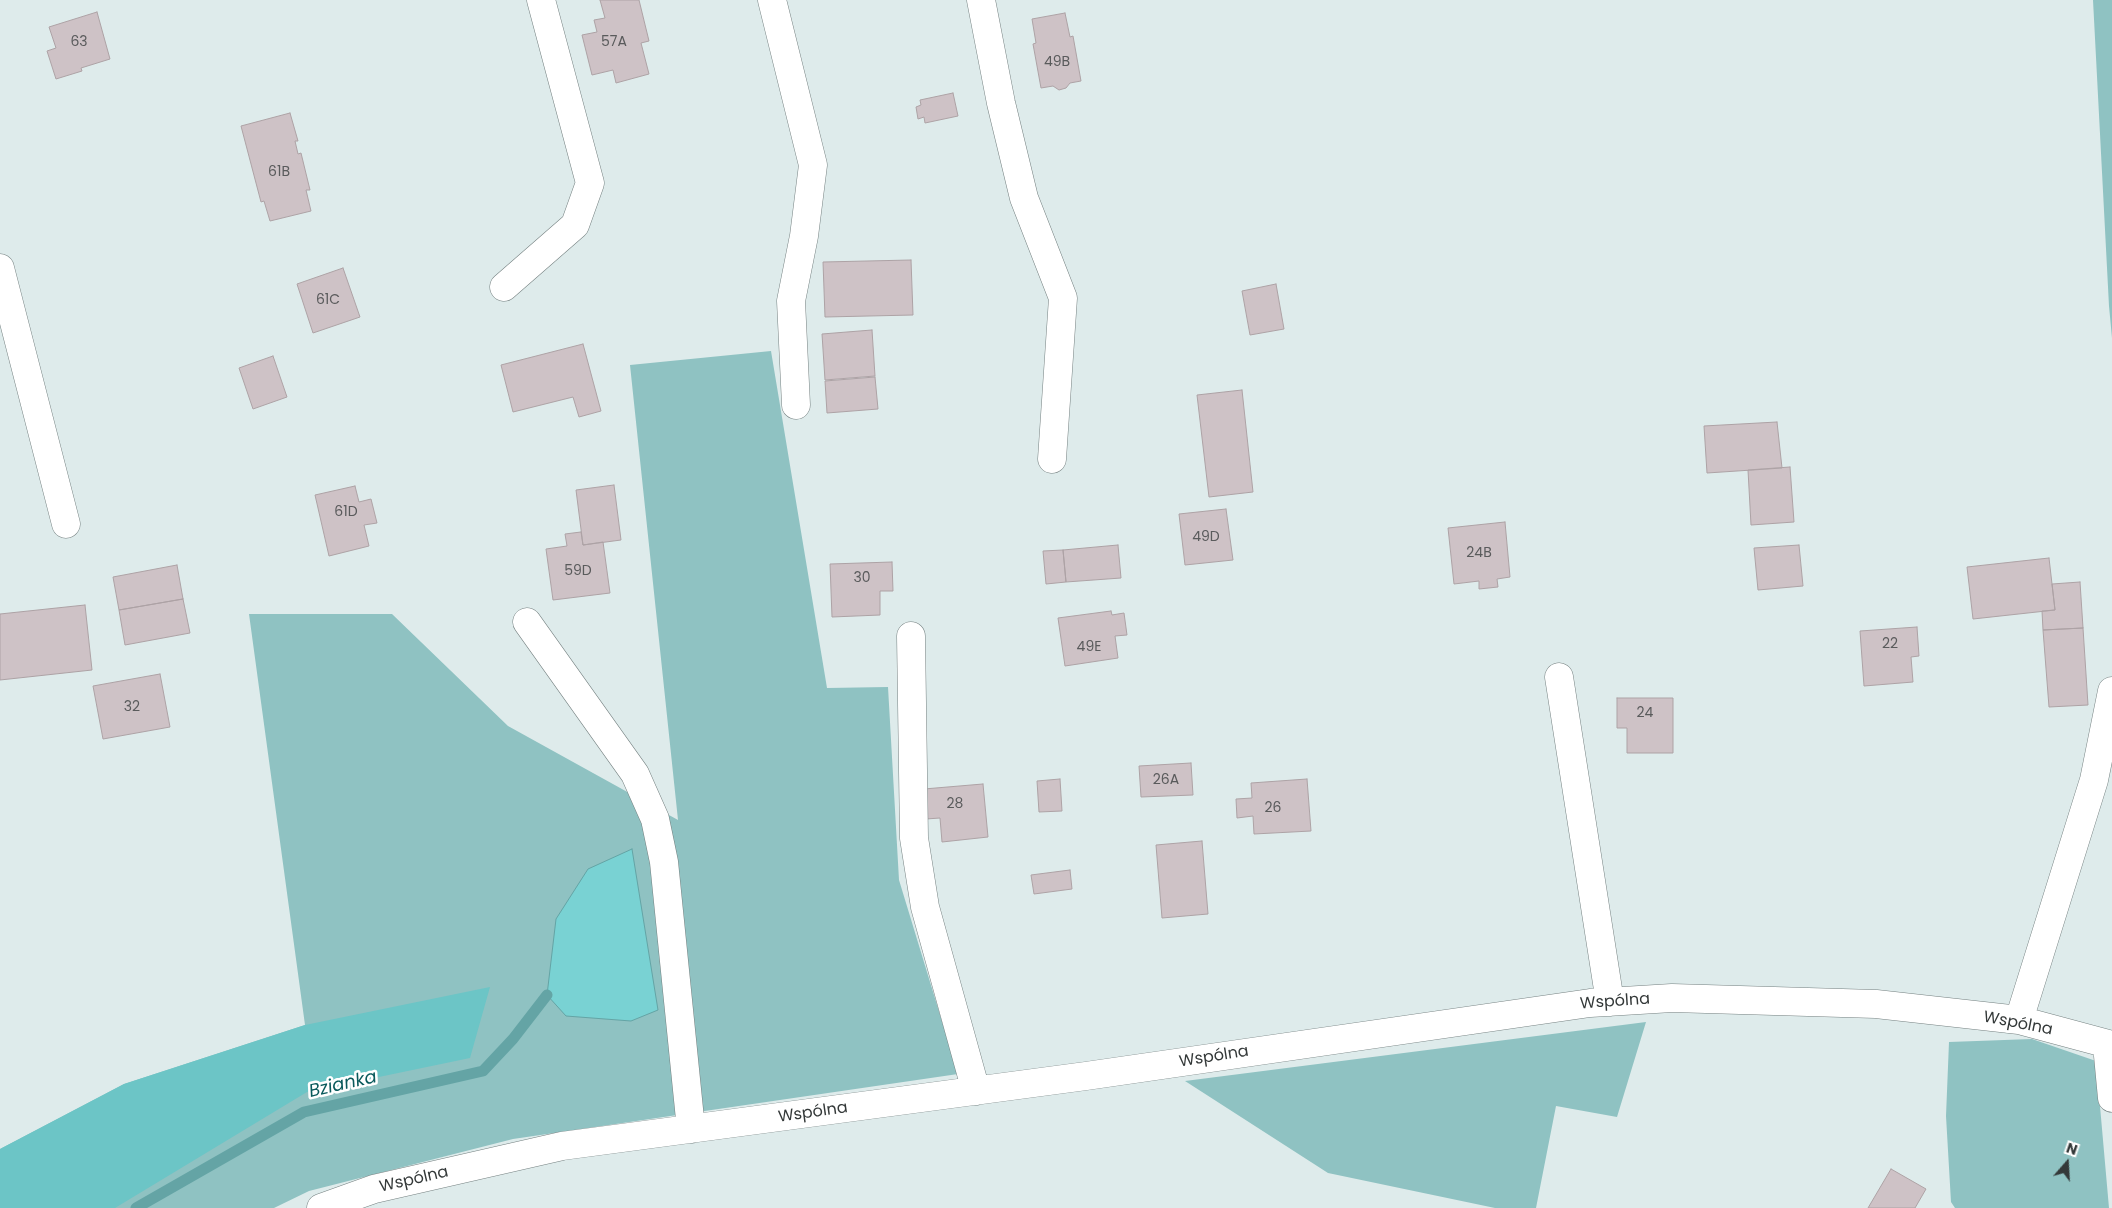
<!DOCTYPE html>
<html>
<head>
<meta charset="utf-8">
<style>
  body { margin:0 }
  #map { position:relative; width:2112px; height:1208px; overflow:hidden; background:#deebeb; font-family:Poppins,sans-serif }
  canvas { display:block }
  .north { position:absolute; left:2042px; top:1138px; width:50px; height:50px; -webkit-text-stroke:4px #fff; paint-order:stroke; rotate:19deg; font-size:14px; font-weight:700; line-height:20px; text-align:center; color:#343939 }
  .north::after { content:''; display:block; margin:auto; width:18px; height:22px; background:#343939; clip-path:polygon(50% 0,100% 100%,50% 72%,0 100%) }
</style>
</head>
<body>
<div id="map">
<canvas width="2112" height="1208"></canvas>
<div class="north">N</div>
</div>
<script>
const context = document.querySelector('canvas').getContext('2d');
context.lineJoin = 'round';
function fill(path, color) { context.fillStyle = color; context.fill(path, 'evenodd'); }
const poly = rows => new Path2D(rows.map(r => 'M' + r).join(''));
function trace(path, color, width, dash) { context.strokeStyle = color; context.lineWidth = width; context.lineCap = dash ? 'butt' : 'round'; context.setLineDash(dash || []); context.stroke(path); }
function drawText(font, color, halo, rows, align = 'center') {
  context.font = font + ' Poppins,sans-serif'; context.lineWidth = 5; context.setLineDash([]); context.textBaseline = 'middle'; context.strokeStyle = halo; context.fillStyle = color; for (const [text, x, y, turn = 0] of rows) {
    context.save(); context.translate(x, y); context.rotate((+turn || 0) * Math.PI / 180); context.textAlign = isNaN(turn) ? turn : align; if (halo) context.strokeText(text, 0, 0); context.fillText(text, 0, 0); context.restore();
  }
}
fill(poly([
  [2093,0,2112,0,2112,338,2109,306],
  [771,351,827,688,888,687,899,880,958,1074,513,1139,309,1191,274,1208,0,1208,0,1149,124,1084,305,1025,249,614,392,614,508,726,678,820,630,365],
  [1646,1022,1617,1117,1556,1106,1536,1208,1495,1208,1328,1173,1185,1081],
  [2032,1039,2096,1061,2109,1208,1955,1208,1951,1202,1946,1116,1949,1042]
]), '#8fc2c2');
fill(poly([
  [490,987,470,1058,307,1092,115,1208,0,1208,0,1149,124,1084,305,1025]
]), '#6cc5c6');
const water = poly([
  [632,849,658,1010,631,1021,566,1016,547,995,556,919,588,869,632,849]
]);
fill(water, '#79d2d3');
trace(water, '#64a4a5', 1);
trace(poly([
  [136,1208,304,1112,483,1071,513,1039,547,995]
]), '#64a4a5', 11);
const building = poly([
  [600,0,639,0,649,41,641,43,649,74,616,83,613,70,592,75,582,35,597,32,594,20,605,18,600,0],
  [97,12,110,59,81,68,82,71,56,79,47,51,56,48,49,27,97,12],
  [1065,13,1070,37,1073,36,1081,81,1070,83,1066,88,1059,90,1053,86,1041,88,1033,44,1036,43,1032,19,1065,13],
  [953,93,958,116,925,123,924,117,918,119,916,107,921,105,920,100,953,93],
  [290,113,298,141,295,141,298,154,301,153,310,190,306,190,311,211,270,221,264,201,261,202,241,126,290,113],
  [911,260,913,315,825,317,823,262,911,260],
  [343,268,360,317,313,333,297,284,343,268],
  [1276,284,1284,329,1250,335,1242,291,1276,284],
  [872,330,875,376,825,380,822,334,872,330],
  [583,344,601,411,579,417,573,397,513,412,501,365,583,344],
  [273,356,287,397,253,409,239,368,273,356],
  [875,377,878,409,827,413,825,381,875,377],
  [1242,390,1253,492,1209,497,1197,395,1242,390],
  [1777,422,1782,468,1707,473,1704,426,1777,422],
  [1790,467,1794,522,1751,525,1748,470,1790,467],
  [614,485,621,540,583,545,576,490,614,485],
  [355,486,359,502,371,499,377,523,364,525,369,546,329,556,315,495,355,486],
  [1226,509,1233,560,1185,565,1179,514,1226,509],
  [1505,522,1510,577,1497,579,1498,587,1479,589,1479,581,1454,584,1448,528,1505,522],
  [581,532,583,545,603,542,610,593,553,600,546,549,567,546,565,534,581,532],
  [1118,545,1121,578,1066,582,1063,550,1118,545],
  [1799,545,1803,586,1758,590,1754,548,1799,545],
  [1063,550,1066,582,1046,584,1043,551,1063,550],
  [2049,558,2055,610,1973,619,1967,567,2049,558],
  [892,562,893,591,880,591,880,615,832,617,830,564,892,562],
  [177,565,183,599,119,610,113,577,177,565],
  [2080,582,2083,628,2043,630,2042,611,2055,610,2052,584,2080,582],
  [183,599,190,633,125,645,119,610,183,599],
  [85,605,92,670,0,680,0,614,85,605],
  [1111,611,1112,615,1124,613,1127,635,1115,636,1118,658,1065,666,1058,618,1111,611],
  [1917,627,1919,656,1911,657,1913,682,1864,686,1860,631,1917,627],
  [2083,628,2088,705,2049,707,2043,630,2083,628],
  [160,674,170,727,103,739,93,686,160,674],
  [1617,698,1673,698,1673,753,1627,753,1627,728,1617,728,1617,698],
  [1191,763,1193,795,1141,797,1139,766,1191,763],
  [1060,779,1062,811,1039,812,1037,781,1060,779],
  [1307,779,1311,831,1254,834,1253,816,1237,818,1236,799,1252,798,1251,783,1307,779],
  [983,784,988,837,942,842,940,818,926,819,924,789,983,784],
  [1202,841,1208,914,1162,918,1156,845,1202,841],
  [1070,870,1072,889,1034,894,1031,875,1070,870],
  [1891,1169,1926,1189,1915,1208,1868,1208,1891,1169]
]);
fill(building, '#cec2c6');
trace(building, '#ada2a5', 1);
const minor = poly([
  [772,0,813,165,804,236,791,301,796,405],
  [981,0,1001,103,1024,198,1063,298,1052,459],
  [0,268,66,524],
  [504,287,575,225,590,183,541,0],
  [527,622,635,774,655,819,664,862,691,1129],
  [911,636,914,838,925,907,976,1091],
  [1559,677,1610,1002],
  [2019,1020,2094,780,2112,691],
  [2107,1045,2112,1098],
  [321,1208,374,1189,562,1146,1086,1076,1590,1003,1672,998,1876,1004,2019,1020,2112,1045]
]);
trace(minor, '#758181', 29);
trace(minor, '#fff', 28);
drawText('14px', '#5a5b5c', null, [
  ["63",79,42],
  ["57A",614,42],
  ["49B",1057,62],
  ["61B",279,172],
  ["61C",328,300],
  ["61D",346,512],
  ["49D",1206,537],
  ["24B",1479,553],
  ["59D",578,571],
  ["30",862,578],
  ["22",1890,644],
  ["49E",1089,647],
  ["32",132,707],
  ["24",1645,713],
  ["26A",1166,780],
  ["28",955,804],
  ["26",1273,808]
]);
drawText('16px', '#343939', '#fff', [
  ["Wspólna",1615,1002,-4],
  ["Wspólna",2018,1024,11],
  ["Wspólna",1214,1057,-9],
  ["Wspólna",813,1113,-8],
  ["Wspólna",414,1180,-13]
]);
drawText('italic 18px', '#0a5a5c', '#fff', [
  ["Bzianka",343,1085,-13]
]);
</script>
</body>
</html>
